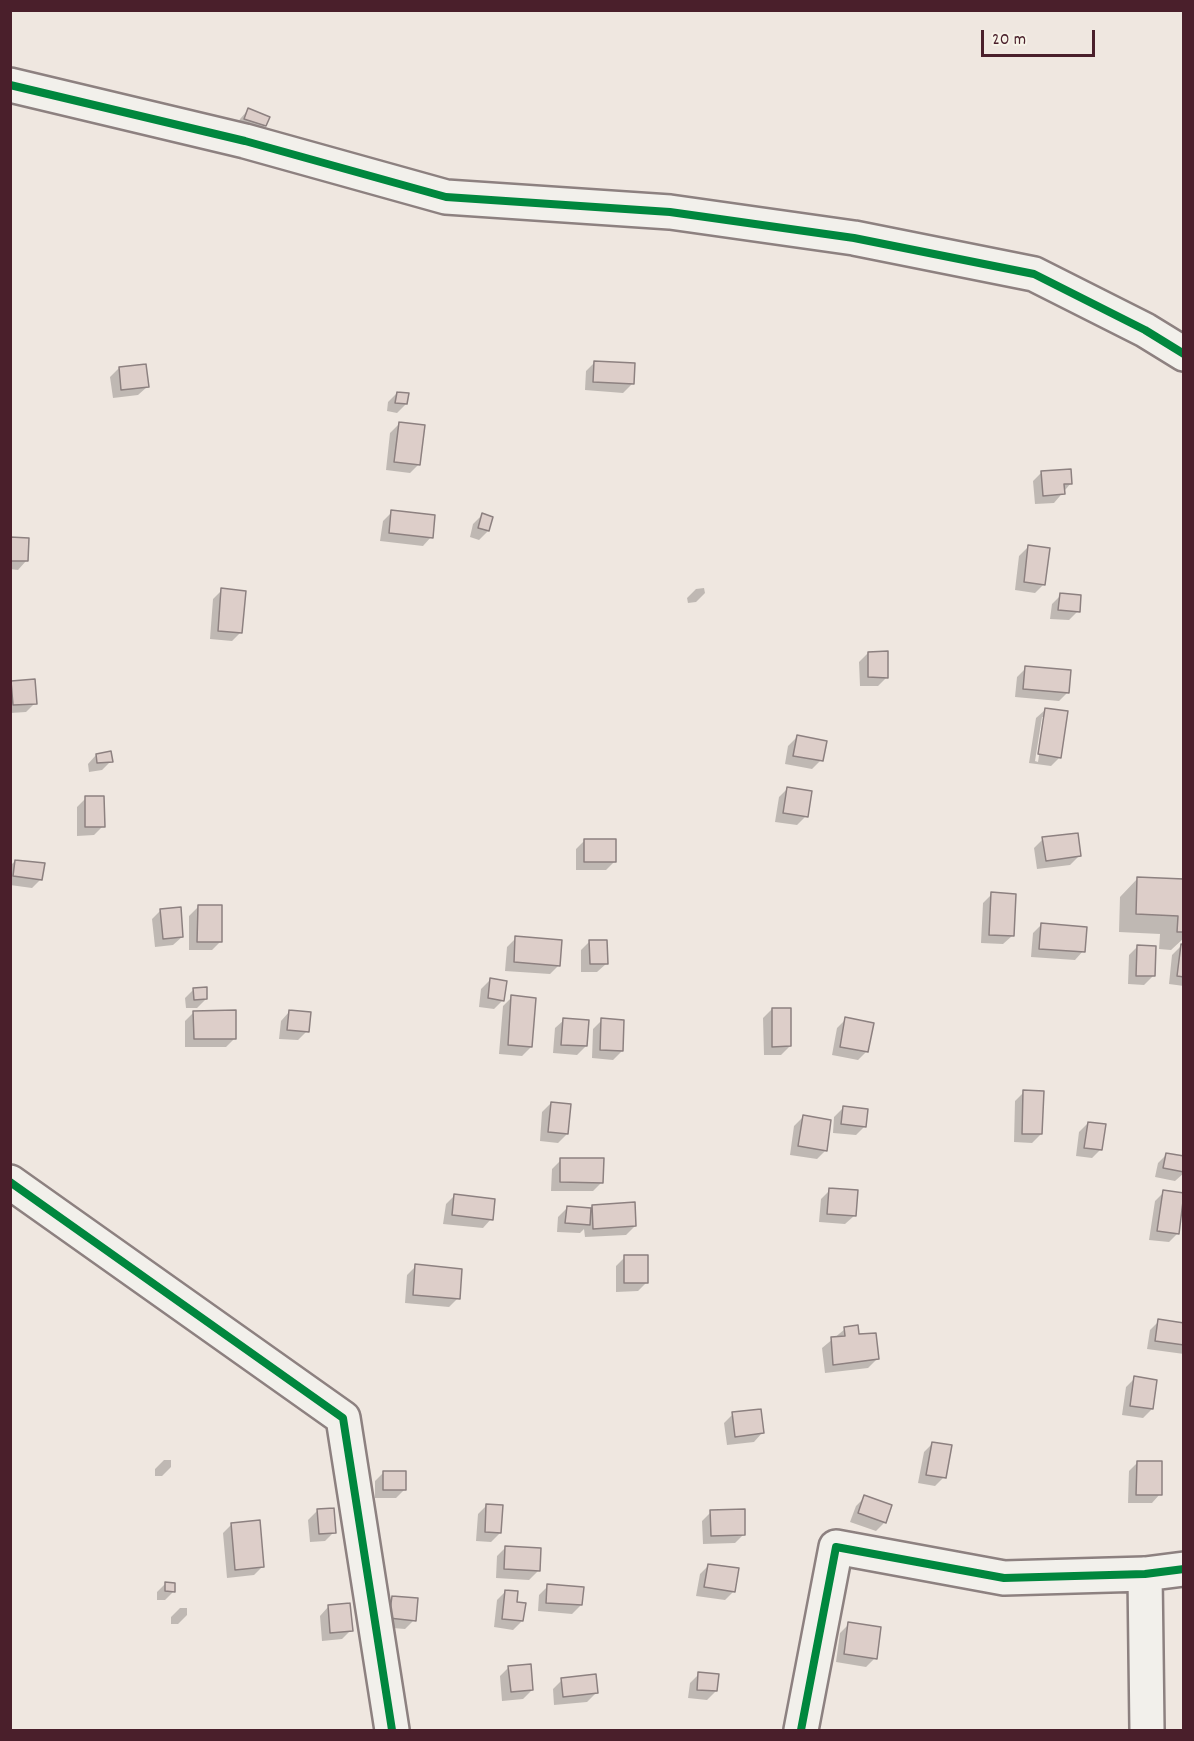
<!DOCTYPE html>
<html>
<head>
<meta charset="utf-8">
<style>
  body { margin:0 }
  #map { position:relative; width:1194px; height:1741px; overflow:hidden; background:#efe7e0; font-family:Dekko,sans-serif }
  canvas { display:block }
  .frame { position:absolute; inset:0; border:12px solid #4a1f2b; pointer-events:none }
  .scale { position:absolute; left:981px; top:30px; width:114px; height:27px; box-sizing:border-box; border:3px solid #4a1f2b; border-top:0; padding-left:8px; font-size:18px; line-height:21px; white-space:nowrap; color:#4a1f2b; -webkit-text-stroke:4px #f7f3e8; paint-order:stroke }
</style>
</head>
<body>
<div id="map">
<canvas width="1194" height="1741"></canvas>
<div class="frame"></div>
<div class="scale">20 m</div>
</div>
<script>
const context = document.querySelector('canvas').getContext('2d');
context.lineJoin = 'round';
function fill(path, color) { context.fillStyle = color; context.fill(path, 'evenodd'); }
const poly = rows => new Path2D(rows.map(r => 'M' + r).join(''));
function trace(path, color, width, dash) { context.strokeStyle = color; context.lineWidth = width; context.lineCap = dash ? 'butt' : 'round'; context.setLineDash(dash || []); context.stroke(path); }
fill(poly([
  [248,110,265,126,256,134,236,128,240,119],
  [595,362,632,384,623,393,585,390,586,371],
  [119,368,147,387,138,395,113,398,110,377],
  [397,393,406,404,397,413,387,411,388,402],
  [399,424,419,464,410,473,386,470,390,433],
  [1042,472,1071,483,1054,503,1035,504,1033,481],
  [392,512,431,537,423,546,380,541,383,521],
  [482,515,491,518,488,531,479,540,470,537,473,524],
  [10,539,26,561,18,570,10,569],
  [1028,547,1044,584,1035,593,1015,590,1019,556],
  [704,588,705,593,696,602,688,603,687,598,696,589],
  [222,590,241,632,232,641,210,639,213,599],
  [1061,595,1078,611,1069,620,1050,619,1052,604],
  [868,653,887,677,878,686,860,686,859,662],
  [1026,668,1068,692,1059,701,1015,697,1017,677],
  [12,682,35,703,26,712,10,713],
  [1045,710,1060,757,1051,766,1029,763,1036,718],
  [1042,717,1045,717,1038,762,1035,761],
  [797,737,821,760,812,769,785,764,788,746],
  [96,755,111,761,102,770,89,772,88,764],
  [788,788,806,816,797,825,775,822,779,797],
  [86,798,103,826,94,835,77,836,77,807],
  [1043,839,1079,856,1070,865,1037,869,1034,848],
  [585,840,615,861,606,870,576,870,576,849],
  [15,861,41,879,32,888,10,885,10,866],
  [1138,878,1184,880,1184,938,1171,950,1159,949,1160,934,1119,932,1120,897],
  [992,894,1012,936,1003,944,981,943,983,903],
  [198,907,221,941,212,950,189,950,189,916],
  [161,910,182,937,173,945,155,947,152,919],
  [1042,924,1083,951,1075,960,1031,957,1033,933],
  [516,938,559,965,550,974,505,971,507,947],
  [590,941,606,964,597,972,581,972,581,950],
  [1138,946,1153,976,1144,985,1128,984,1129,955],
  [1181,946,1184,946,1184,986,1169,984,1172,955],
  [490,980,503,1000,494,1009,479,1007,481,989],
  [194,989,206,999,197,1008,186,1008,185,998],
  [512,997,531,1047,522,1056,499,1054,503,1006],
  [772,1009,790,1046,781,1055,764,1055,763,1018],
  [194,1012,235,1038,226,1047,185,1047,185,1021],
  [289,1012,307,1031,298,1040,279,1039,281,1021],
  [846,1019,867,1051,858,1060,832,1055,837,1028],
  [564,1020,586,1046,577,1055,553,1053,555,1028],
  [602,1020,622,1051,613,1060,592,1058,593,1029],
  [1024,1092,1041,1134,1032,1143,1014,1142,1015,1101],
  [551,1103,567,1134,558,1143,540,1141,542,1112],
  [843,1108,865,1126,856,1135,833,1133,834,1117],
  [803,1117,826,1150,817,1159,790,1155,794,1126],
  [1088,1123,1101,1149,1092,1158,1076,1156,1079,1132],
  [1167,1154,1184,1157,1184,1173,1175,1181,1155,1177,1158,1163],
  [561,1160,602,1182,593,1191,551,1191,552,1169],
  [830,1190,854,1216,845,1224,819,1222,821,1199],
  [1164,1192,1178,1233,1169,1242,1149,1240,1155,1201],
  [455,1195,491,1219,483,1228,443,1224,446,1204],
  [592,1206,635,1226,626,1235,585,1237,584,1229,580,1233,557,1232,558,1217,567,1208,589,1209],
  [625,1257,647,1282,638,1291,616,1292,616,1266],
  [416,1266,458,1298,449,1307,405,1303,407,1275],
  [1159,1321,1184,1324,1184,1354,1147,1349,1150,1330],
  [845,1329,858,1336,877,1359,868,1368,825,1373,822,1348],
  [1135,1378,1152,1409,1143,1418,1122,1415,1126,1387],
  [733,1414,762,1433,754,1442,727,1445,724,1423],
  [933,1443,944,1477,935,1486,918,1483,924,1452],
  [164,1460,171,1460,171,1467,162,1476,155,1476,155,1469],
  [1138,1462,1160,1494,1152,1503,1128,1503,1129,1471],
  [384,1472,405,1489,396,1498,375,1498,375,1481],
  [865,1497,890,1506,884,1523,876,1531,850,1522,856,1506],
  [487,1505,500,1533,491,1542,476,1541,478,1514],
  [317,1511,334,1532,325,1541,310,1542,308,1520],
  [711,1512,744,1534,735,1543,703,1544,702,1521],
  [232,1524,263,1566,254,1575,227,1578,223,1533],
  [506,1547,538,1571,529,1580,496,1578,497,1556],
  [709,1565,734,1591,725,1600,696,1596,700,1574],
  [166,1583,174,1591,165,1600,157,1600,157,1592],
  [548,1586,581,1605,572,1614,538,1611,539,1595],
  [505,1592,516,1603,522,1621,513,1630,494,1627,497,1600],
  [393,1597,414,1620,405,1629,381,1627,384,1606],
  [328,1607,351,1630,342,1639,322,1641,320,1616],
  [180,1608,187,1608,187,1615,178,1624,171,1624,171,1617],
  [849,1624,875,1658,866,1667,836,1662,840,1633],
  [509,1667,532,1690,523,1699,502,1701,500,1676],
  [699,1674,716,1691,707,1700,688,1698,690,1683],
  [562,1680,596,1693,587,1702,554,1705,553,1689]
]), '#0003');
const building = poly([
  [248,108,270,117,266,126,244,119,248,108],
  [594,361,635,363,634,384,593,382,594,361],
  [146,364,149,387,121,390,119,367,146,364],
  [397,392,409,393,407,404,395,403,397,392],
  [399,422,425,425,420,465,394,462,399,422],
  [1071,469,1072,484,1064,484,1065,494,1043,496,1041,471,1071,469],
  [391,510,435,515,433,538,389,533,391,510],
  [482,513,493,517,489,531,478,528,482,513],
  [10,537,29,538,28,561,10,561,10,537],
  [1028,545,1050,548,1045,585,1024,582,1028,545],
  [221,588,246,591,242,633,218,631,221,588],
  [1060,593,1081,595,1080,612,1058,610,1060,593],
  [888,651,888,678,868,677,868,652,888,651],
  [1025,666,1071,670,1069,693,1023,689,1025,666],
  [35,679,37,704,13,705,11,681,35,679],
  [1045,708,1068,711,1061,758,1038,754,1045,708],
  [797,735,827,741,823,761,793,756,797,735],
  [111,751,113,762,97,763,96,754,111,751],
  [787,787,812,791,808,817,783,813,787,787],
  [85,796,104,796,105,827,85,827,85,796],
  [1078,833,1081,856,1046,861,1042,837,1078,833],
  [584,839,616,839,616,862,584,862,584,839],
  [15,860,45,863,42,880,13,876,15,860],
  [1137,877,1184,879,1184,932,1177,932,1178,916,1136,914,1137,877],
  [991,892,1016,894,1014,936,989,935,991,892],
  [198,905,222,905,222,942,197,942,198,905],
  [181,907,183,937,163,939,160,909,181,907],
  [1041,923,1087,927,1085,952,1039,949,1041,923],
  [515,936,562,940,560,966,514,962,515,936],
  [589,940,607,940,608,964,590,964,589,940],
  [1181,944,1184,945,1184,977,1177,976,1181,944],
  [1137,945,1156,946,1155,976,1136,976,1137,945],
  [490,978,507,981,504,1001,488,998,490,978],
  [207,987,207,999,194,1000,193,988,207,987],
  [511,995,536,998,532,1047,508,1045,511,995],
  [772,1008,791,1008,791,1046,772,1047,772,1008],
  [236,1010,236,1039,194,1039,193,1011,236,1010],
  [289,1010,311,1012,309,1032,287,1030,289,1010],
  [845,1017,874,1023,868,1052,840,1047,845,1017],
  [563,1018,589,1020,587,1046,561,1045,563,1018],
  [601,1018,624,1020,623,1051,600,1050,601,1018],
  [1023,1090,1044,1091,1042,1134,1022,1134,1023,1090],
  [551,1102,571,1104,568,1134,548,1132,551,1102],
  [843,1106,868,1109,866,1127,841,1124,843,1106],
  [803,1115,831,1120,827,1151,798,1146,803,1115],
  [1088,1122,1106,1124,1102,1150,1084,1148,1088,1122],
  [1166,1153,1184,1156,1184,1172,1163,1168,1166,1153],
  [560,1158,604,1158,603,1183,560,1182,560,1158],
  [829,1188,858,1190,856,1216,827,1214,829,1188],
  [1163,1190,1184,1193,1179,1234,1157,1231,1163,1190],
  [454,1194,495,1199,493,1220,452,1215,454,1194],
  [635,1202,636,1226,593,1229,592,1205,635,1202],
  [567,1206,591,1208,590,1225,565,1223,567,1206],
  [624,1255,648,1255,648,1283,624,1283,624,1255],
  [415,1264,462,1269,460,1299,413,1295,415,1264],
  [1158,1319,1184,1323,1184,1345,1155,1341,1158,1319],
  [858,1325,859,1334,876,1333,879,1359,833,1365,831,1337,845,1336,844,1327,858,1325],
  [1134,1376,1157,1380,1153,1409,1130,1406,1134,1376],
  [761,1409,764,1433,735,1437,732,1412,761,1409],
  [932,1442,952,1445,946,1478,926,1475,932,1442],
  [1137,1461,1162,1461,1162,1495,1136,1495,1137,1461],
  [383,1471,406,1471,406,1490,383,1490,383,1471],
  [864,1495,892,1505,886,1523,858,1513,864,1495],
  [486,1504,503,1505,501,1533,485,1532,486,1504],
  [334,1508,336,1533,319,1534,317,1509,334,1508],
  [745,1509,745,1535,711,1536,710,1510,745,1509],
  [260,1520,264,1567,235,1570,231,1523,260,1520],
  [505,1546,541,1548,540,1571,504,1569,505,1546],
  [708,1564,739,1568,735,1592,704,1587,708,1564],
  [165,1582,175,1583,175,1592,165,1591,165,1582],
  [547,1584,584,1587,582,1605,546,1603,547,1584],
  [505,1590,518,1591,517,1602,526,1603,523,1621,502,1619,505,1590],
  [392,1596,418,1598,416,1621,389,1618,392,1596],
  [350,1603,353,1631,330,1633,328,1605,350,1603],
  [848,1622,881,1627,877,1659,844,1654,848,1622],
  [531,1664,533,1690,511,1692,508,1666,531,1664],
  [698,1672,719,1674,717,1691,697,1690,698,1672],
  [596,1674,598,1693,563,1697,561,1678,596,1674]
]);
fill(building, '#ddcec9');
trace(building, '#8d8180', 1.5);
const minor = poly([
  [10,85,245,141,446,197,670,212,854,238,1034,274,1145,330,1184,354],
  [10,1182,343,1418,392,1730],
  [1145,1574,1147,1730],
  [801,1730,836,1547,1004,1578,1145,1574,1184,1569]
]);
trace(minor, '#8d8180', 38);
trace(minor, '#f2f0eb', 33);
trace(poly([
  [10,85,245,141,446,197,670,212,854,238,1034,274,1145,330,1184,354],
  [10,1182,343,1418,392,1730],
  [801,1730,836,1547,1004,1578,1145,1574,1184,1569]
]), '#00873e', 8);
</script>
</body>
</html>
